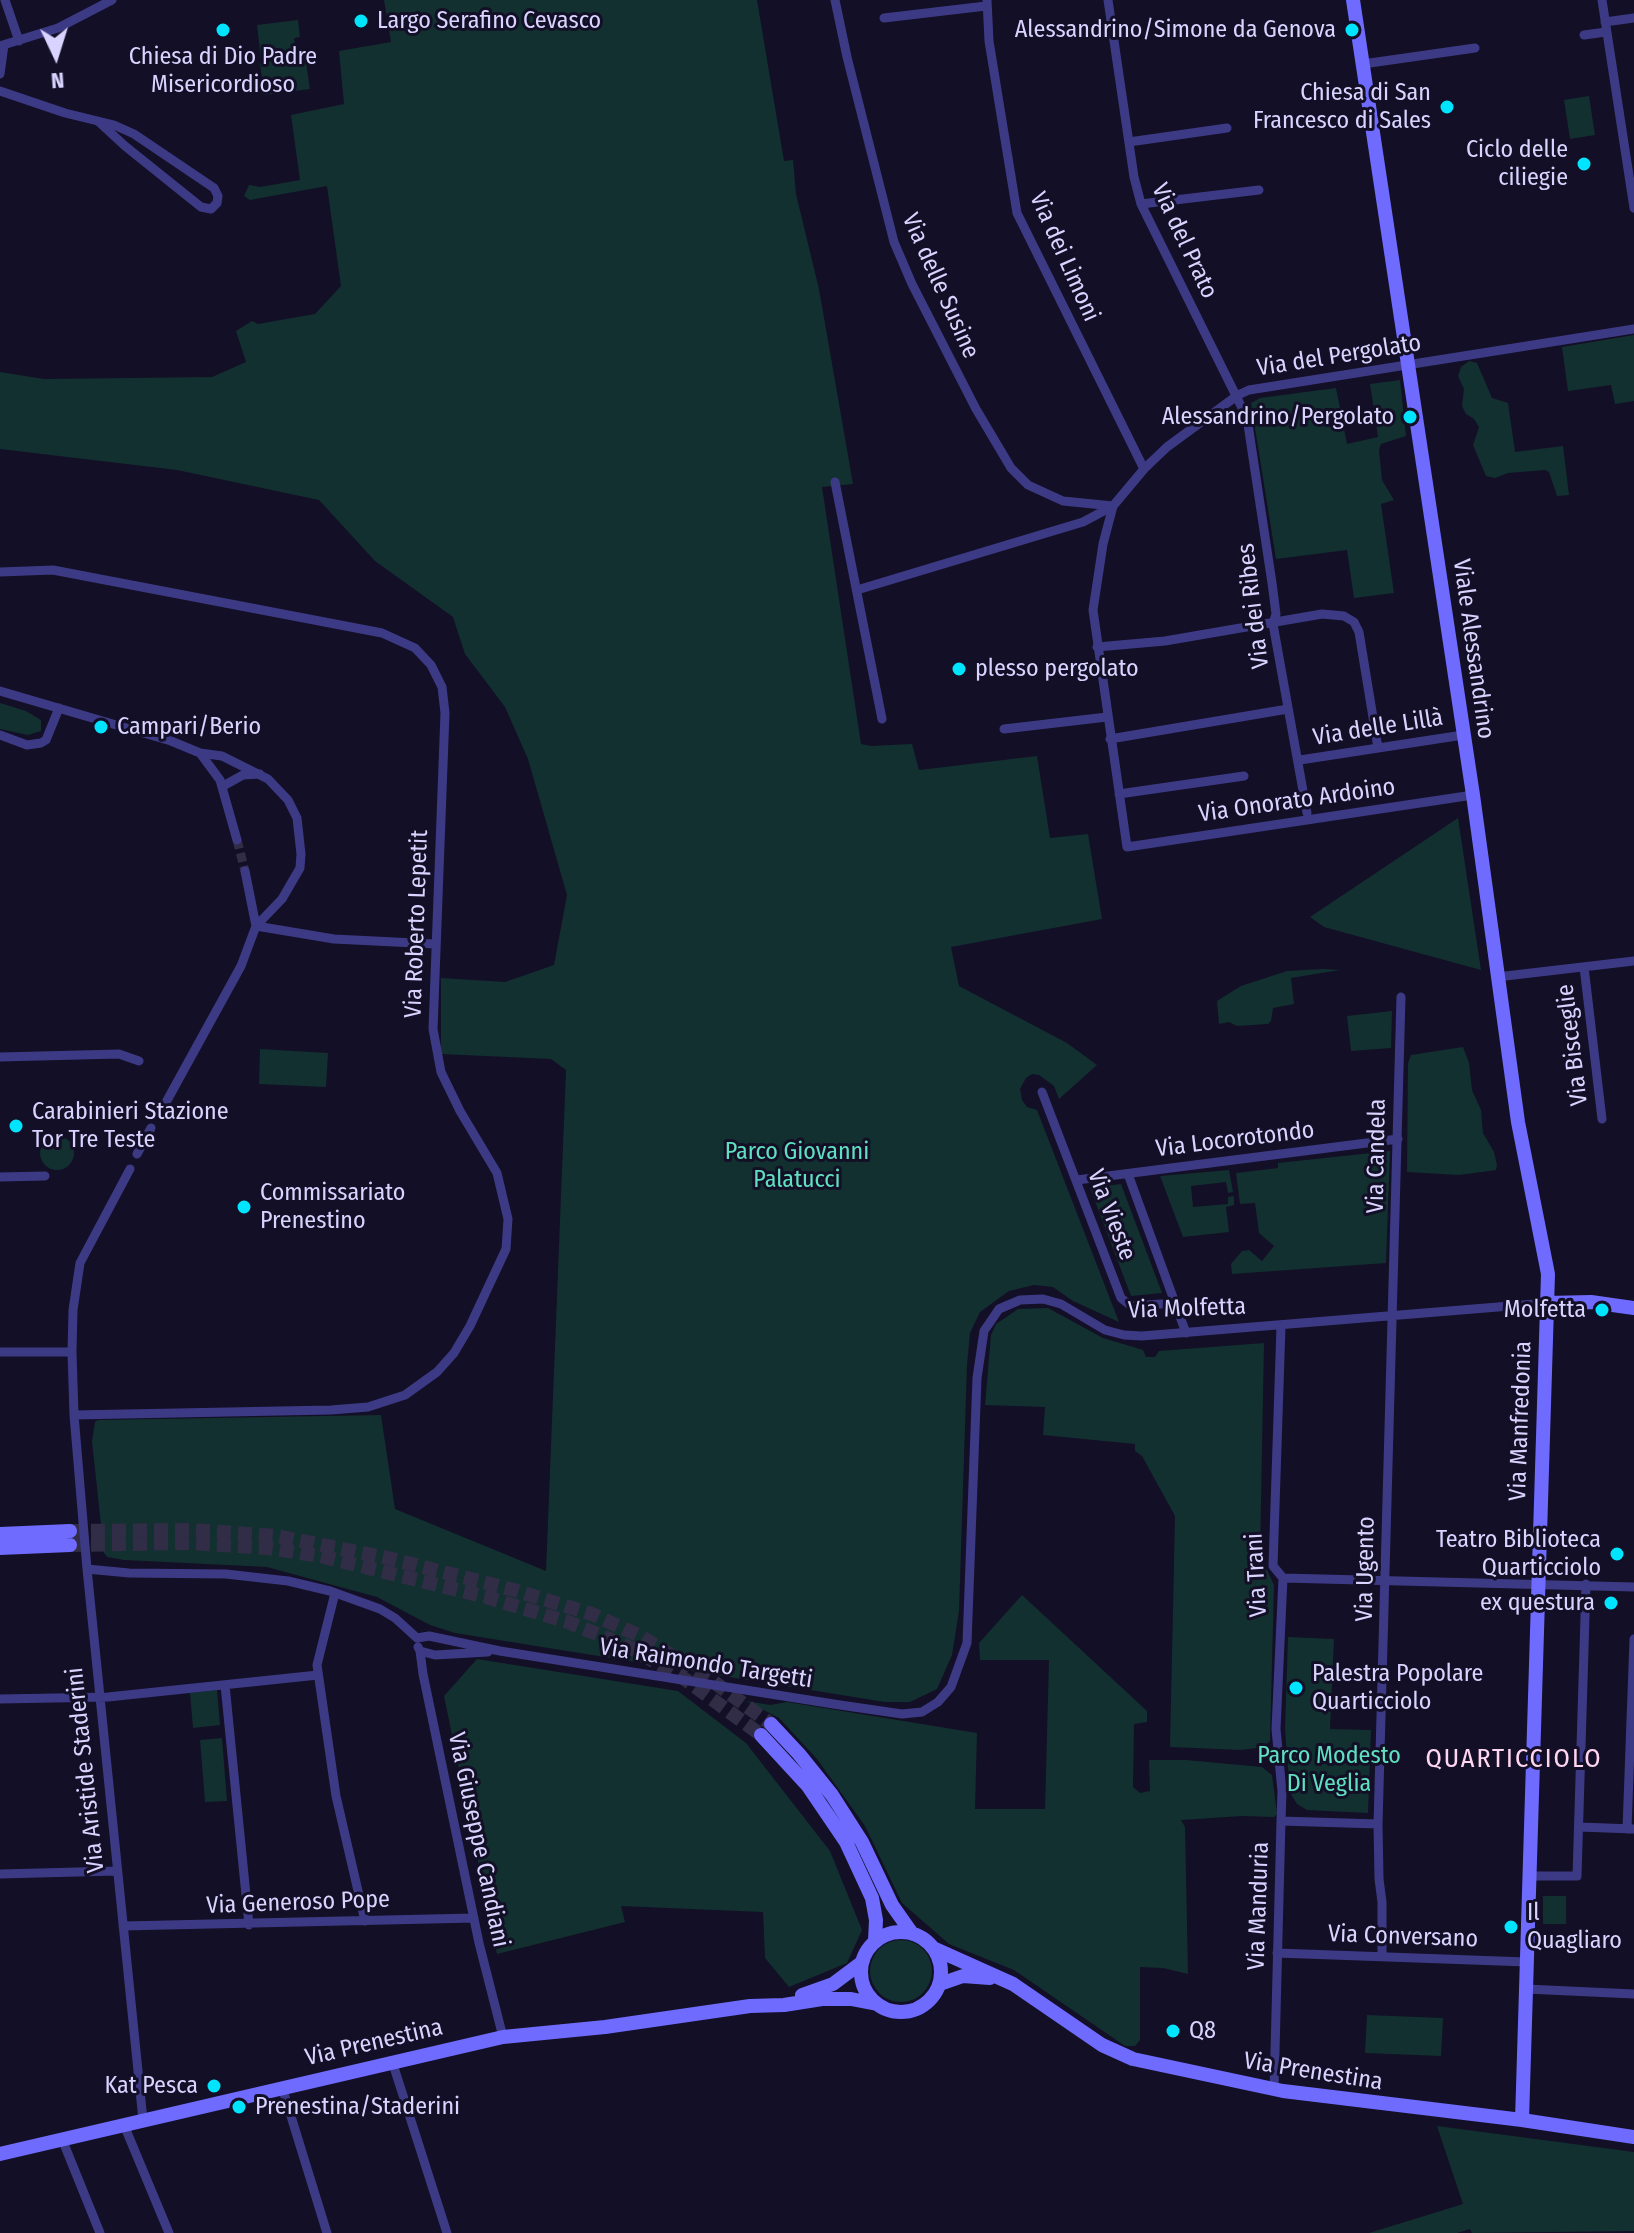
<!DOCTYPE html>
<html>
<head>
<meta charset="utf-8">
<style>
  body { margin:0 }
  #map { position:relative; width:1634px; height:2233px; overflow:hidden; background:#130f26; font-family:"Fira Sans Condensed",sans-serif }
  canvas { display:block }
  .north { position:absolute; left:16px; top:16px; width:80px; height:80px; -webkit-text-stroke:6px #130f26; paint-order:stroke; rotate:176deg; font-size:22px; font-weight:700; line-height:32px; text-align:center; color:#d9d4ff }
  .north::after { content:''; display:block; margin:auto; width:28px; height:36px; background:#d9d4ff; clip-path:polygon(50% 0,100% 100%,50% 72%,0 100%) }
</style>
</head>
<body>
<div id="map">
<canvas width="1634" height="2233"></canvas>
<div class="north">N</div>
</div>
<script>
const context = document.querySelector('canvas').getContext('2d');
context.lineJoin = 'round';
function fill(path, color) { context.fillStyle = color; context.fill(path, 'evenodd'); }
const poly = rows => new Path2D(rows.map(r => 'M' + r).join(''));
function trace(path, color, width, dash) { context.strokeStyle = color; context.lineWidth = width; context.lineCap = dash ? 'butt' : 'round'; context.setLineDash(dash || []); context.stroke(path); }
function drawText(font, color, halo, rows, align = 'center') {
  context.font = font + ' "Fira Sans Condensed",sans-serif'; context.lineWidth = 6; context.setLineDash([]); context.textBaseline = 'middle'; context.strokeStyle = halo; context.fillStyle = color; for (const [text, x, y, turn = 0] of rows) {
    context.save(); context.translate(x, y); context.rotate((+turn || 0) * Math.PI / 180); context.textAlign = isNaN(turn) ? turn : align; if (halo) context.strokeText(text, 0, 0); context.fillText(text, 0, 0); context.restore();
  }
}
fill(poly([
  [384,0,757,0,784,161,793,160,796,194,819,289,853,484,822,487,861,744,871,746,912,744,919,770,1037,756,1050,838,1088,834,1102,919,951,947,959,986,1067,1043,1097,1065,1059,1099,1054,1086,1039,1075,1032,1074,1026,1078,1020,1089,1022,1100,1027,1107,1037,1110,1119,1322,1073,1301,1053,1287,1034,1285,1009,1291,980,1312,970,1333,967,1365,959,1611,952,1655,937,1689,910,1702,885,1702,455,1633,430,1625,377,1597,267,1567,124,1560,107,1557,104,1553,92,1441,95,1422,98,1420,381,1415,395,1509,546,1571,566,1070,551,1059,441,1054,441,978,505,982,554,965,567,895,528,759,505,707,465,654,453,617,375,561,319,500,177,470,0,449,0,372,44,379,212,377,246,362,236,331,252,321,258,324,315,314,341,286,327,186,250,200,244,196,249,185,260,187,300,180,291,115,344,104,339,51,391,42],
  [298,20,300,37,294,38,296,54,261,59,257,25],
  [305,56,310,89,264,95,260,63],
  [1589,96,1595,135,1570,139,1564,100],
  [1634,335,1634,401,1615,404,1611,385,1568,391,1562,347],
  [1469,361,1477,363,1492,398,1508,403,1515,452,1563,446,1569,495,1557,496,1549,472,1545,470,1508,473,1495,478,1486,476,1473,445,1479,427,1474,419,1466,414,1462,406,1464,389,1458,376,1461,367],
  [1400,380,1406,436,1381,444,1379,450,1382,480,1394,500,1381,504,1394,593,1354,598,1347,550,1276,559,1251,403,1260,398,1336,388,1347,444,1378,437,1370,384],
  [0,703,26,711,41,720,41,731,28,735,0,729],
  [1458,818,1481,970,1324,927,1310,917],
  [1323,969,1340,970,1291,978,1294,1004,1273,1008,1271,1021,1268,1024,1237,1026,1229,1022,1219,1024,1217,1001,1241,986,1287,971],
  [1392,1011,1391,1048,1351,1051,1347,1016],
  [1463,1047,1469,1063,1472,1090,1481,1110,1483,1133,1494,1152,1497,1165,1496,1170,1459,1175,1407,1172,1408,1063,1411,1055],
  [260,1049,328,1053,326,1087,259,1084],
  '40 1153a17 17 0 1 1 34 0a17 17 0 1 1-34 0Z',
  [1390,1151,1386,1263,1232,1274,1231,1264,1242,1251,1249,1250,1262,1261,1274,1246,1259,1233,1255,1203,1240,1204,1236,1173,1278,1168,1278,1163],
  [1229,1170,1233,1192,1228,1193,1226,1182,1191,1186,1193,1207,1228,1204,1228,1197,1234,1196,1234,1205,1226,1207,1229,1232,1183,1237,1160,1176],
  [1121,1184,1162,1293,1131,1296,1090,1188],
  [1048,1308,1103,1338,1143,1350,1146,1357,1155,1357,1159,1351,1264,1343,1260,1555,1274,1585,1270,1741,1264,1747,1241,1750,1170,1747,1175,1516,1142,1456,1135,1451,1135,1444,1043,1435,1045,1407,985,1405,991,1335,996,1324,1018,1309],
  [1022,1595,1147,1711,1147,1722,1134,1724,1133,1787,1140,1793,1150,1791,1149,1760,1186,1760,1262,1767,1272,1775,1277,1814,1274,1817,1242,1816,1181,1820,1185,1827,1188,1974,1163,1968,1140,1967,1140,2040,1135,2046,1125,2046,1014,1970,949,1944,902,1903,865,1826,817,1759,779,1718,746,1701,770,1705,787,1702,977,1733,975,1809,1045,1809,1049,1660,980,1660,979,1643],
  [1288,1637,1334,1639,1330,1729,1371,1730,1368,1813,1307,1810,1297,1804,1290,1793,1285,1730],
  [477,1659,678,1691,746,1743,830,1851,862,1930,847,1963,789,1987,765,1958,763,1912,621,1906,625,1922,497,1954,444,1696],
  [217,1690,220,1725,193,1728,190,1693],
  [222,1738,227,1801,205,1802,200,1740],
  [1543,1896,1566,1896,1566,1924,1543,1924],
  '870 1971a31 31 0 1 1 62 0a31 31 0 1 1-62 0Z',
  [1367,2015,1443,2018,1441,2056,1365,2053],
  [1437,2126,1634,2152,1634,2231,1472,2233,1470,2229,1457,2233,1369,2233,1463,2204]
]), '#12302f');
trace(poly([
  [237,840,245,871]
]), '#312d47', 9, [9, 4.5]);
trace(poly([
  [70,1531,191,1530,277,1536,388,1558,514,1590,592,1614,640,1636,707,1677,771,1724],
  [70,1545,190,1543,268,1548,320,1556,486,1597,568,1622,633,1649,686,1680,761,1735]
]), '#312d47', 14, [14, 7]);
trace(poly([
  [5,0,19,41],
  [835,0,847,57,894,242,912,284,976,409,1011,468,1028,485,1063,501,1113,506],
  [987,0,989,41,1017,213,1144,469],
  [1108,0,1134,177,1141,204,1247,418,1272,583,1276,614,1273,624,1307,813],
  [1602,0,1634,208],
  [884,18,986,6],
  [1605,22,1634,18],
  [1584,35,1606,32],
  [0,46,58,28,112,0],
  [1363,64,1475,48],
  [0,74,4,45],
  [0,91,65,113,114,125,134,134,214,188,218,196,217,203,211,209,201,207,125,146,99,122],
  [1129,142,1227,128],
  [1141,204,1259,190],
  [835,482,882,719],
  [0,572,53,570,382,633,415,648,431,665,442,687,445,713,433,1029,441,1072,460,1111,497,1173,508,1219,506,1249,470,1326,454,1353,437,1372,405,1395,368,1407,331,1410,74,1415],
  [857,590,1083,522,1113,506],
  [1097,647,1165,641,1322,614,1344,616,1354,622,1359,632,1378,748],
  [0,691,171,741,200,753,220,780,237,840],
  [1004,729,1107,717],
  [0,735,27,745,41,743,46,740,59,708],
  [1110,739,1288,709],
  [200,753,222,756,268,779,288,800,297,818,301,854,300,868,282,899,256,926],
  [1300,760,1463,735],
  [223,786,243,775,260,774],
  [1119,794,1244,776],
  [1473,795,1127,847,1093,610,1103,544,1113,506,1144,469,1167,447,1238,395,1249,390,1634,329],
  [256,926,334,939,435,944],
  [1584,967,1602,1119],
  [1497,977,1634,961],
  [0,1057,119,1054,139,1061],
  [1042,1092,1121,1298,1131,1306,1176,1303],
  [159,1115,241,966,256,926,245,871],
  [137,1154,151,1128],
  [130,1169,80,1263,73,1310,72,1352,74,1415,87,1569,143,2120],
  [1128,1174,1186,1333],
  [0,1177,45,1176],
  [1077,1180,1398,1139],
  [1281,1326,1273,1566,1283,1578,1276,1729,1282,1791,1281,1821],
  [0,1352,72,1352],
  [87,1569,129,1573,226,1574,288,1581,330,1591,380,1609,395,1618,417,1638],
  [1283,1578,1634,1587],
  [335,1593,317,1665,336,1796,365,1921],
  [417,1638,429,1636,500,1651,840,1705,902,1714,922,1712,938,1702,951,1687,967,1643,977,1378,984,1331,999,1309,1020,1300,1043,1299,1061,1304,1105,1330,1124,1335,1142,1336,1547,1303],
  [418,1647,420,1651,435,1655,488,1652],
  [420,1651,423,1674,479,1943,503,2037],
  [225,1685,249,1925],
  [0,1699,108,1697,318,1675],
  [1579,1827,1634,1829],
  [1627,1829,1634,1639],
  [0,1874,116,1871],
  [1530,1876,1577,1876,1586,1584],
  [123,1926,474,1918],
  [1277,1953,1527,1962],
  [1382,1956,1382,1902,1379,1879,1378,1824,1401,997],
  [1526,1989,1634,1994],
  [392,2061,447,2233],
  [282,2087,327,2233],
  [1274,2090,1281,1821,1378,1824],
  [124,2125,169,2233],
  [62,2139,100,2233]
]), '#3d3a85', 9);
trace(poly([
  [1353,0,1473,795,1518,1122,1548,1274,1522,2120],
  [1547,1303,1591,1302,1634,1308],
  [0,1534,70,1531],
  [0,1548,70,1545],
  [771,1724,799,1754,832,1795,862,1842,892,1905,911,1932],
  [761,1735,808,1786,846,1842,872,1898,876,1920,875,1941],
  '861 1972a40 40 0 1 1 80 0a40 40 0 1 1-80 0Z',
  [935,1949,1013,1984,1102,2045,1133,2059,1283,2091,1522,2120,1634,2137],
  [940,1984,963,1976,990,1978],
  [802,1995,833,1984,861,1963],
  [0,2154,503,2037,605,2027,750,2006,784,2005,822,1999,851,1999,877,2004]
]), '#6f6bff', 14);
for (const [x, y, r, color] of [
  [361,21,8,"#00e5ff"],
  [223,30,8,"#00e5ff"],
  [1352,30,8,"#00e5ff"],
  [1447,107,8,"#00e5ff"],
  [1584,164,8,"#00e5ff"],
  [1410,417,8,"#00e5ff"],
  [959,669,8,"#00e5ff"],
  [101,727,8,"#00e5ff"],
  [16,1126,8,"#00e5ff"],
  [244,1207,8,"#00e5ff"],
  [1602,1310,8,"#00e5ff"],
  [1617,1554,8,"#00e5ff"],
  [1611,1603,8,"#00e5ff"],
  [1296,1688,8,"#00e5ff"],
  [1511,1927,8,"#00e5ff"],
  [1173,2031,8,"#00e5ff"],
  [214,2086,8,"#00e5ff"],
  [239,2107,8,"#00e5ff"]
]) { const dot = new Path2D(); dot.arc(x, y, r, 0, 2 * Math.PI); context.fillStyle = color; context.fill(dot); trace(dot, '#130f26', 3); }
drawText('24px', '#d9d4ff', '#130f26', [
  ["Largo Serafino Cevasco",377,21],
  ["Alessandrino/Simone da Genova",1336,30,"right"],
  ["Chiesa di Dio Padre",223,57,"center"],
  ["Misericordioso",223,85,"center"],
  ["Chiesa di San",1431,93,"right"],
  ["Francesco di Sales",1431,121,"right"],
  ["Ciclo delle",1568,150,"right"],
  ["ciliegie",1568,178,"right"],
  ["Alessandrino/Pergolato",1394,417,"right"],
  ["plesso pergolato",975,669],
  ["Campari/Berio",117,727],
  ["Carabinieri Stazione",32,1112],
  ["Tor Tre Teste",32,1140],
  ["Commissariato",260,1193],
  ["Prenestino",260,1221],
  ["Molfetta",1586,1310,"right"],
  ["Teatro Biblioteca",1601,1540,"right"],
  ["Quarticciolo",1601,1568,"right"],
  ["ex questura",1595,1603,"right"],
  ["Palestra Popolare",1312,1674],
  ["Quarticciolo",1312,1702],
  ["Il",1527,1913],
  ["Quagliaro",1527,1941],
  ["Q8",1189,2031],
  ["Kat Pesca",198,2086,"right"],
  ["Prenestina/Staderini",255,2107]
], 'left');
drawText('24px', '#d9d4ff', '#130f26', [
  ["Via del Prato",1184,241,65],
  ["Via dei Limoni",1064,257,66],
  ["Via delle Susine",940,286,66],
  ["Via del Pergolato",1339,356,-9],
  ["Via dei Ribes",1254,606,-97],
  ["Viale Alessandrino",1473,649,82],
  ["Via delle Lillà",1378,728,-9],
  ["Via Onorato Ardoino",1297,801,-8],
  ["Via Roberto Lepetit",417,924,-88],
  ["Via Bisceglie",1573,1045,-97],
  ["Via Locorotondo",1235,1140,-7],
  ["Via Candela",1377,1156,-89],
  ["Via Vieste",1111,1215,69],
  ["Via Molfetta",1187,1309,-2],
  ["Via Manfredonia",1521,1421,-88],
  ["Via Ugento",1366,1569,-89],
  ["Via Trani",1257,1575,-93],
  ["Via Raimondo Targetti",706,1664,9],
  ["Via Aristide Staderini",86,1770,-96],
  ["Via Giuseppe Candiani",478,1840,78],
  ["Via Generoso Pope",298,1903,-2],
  ["Via Manduria",1259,1906,-88],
  ["Via Conversano",1403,1937,2],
  ["Via Prenestina",374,2043,-13],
  ["Via Prenestina",1313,2072,9]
]);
drawText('24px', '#5fe0c0', '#130f26', [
  ["Parco Giovanni",797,1152],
  ["Palatucci",797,1180],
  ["Parco Modesto",1329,1756],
  ["Di Veglia",1329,1784]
]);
context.letterSpacing = '2px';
drawText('26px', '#ffd6f0', '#130f26', [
  ["QUARTICCIOLO",1514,1760]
]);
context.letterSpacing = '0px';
</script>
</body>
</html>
